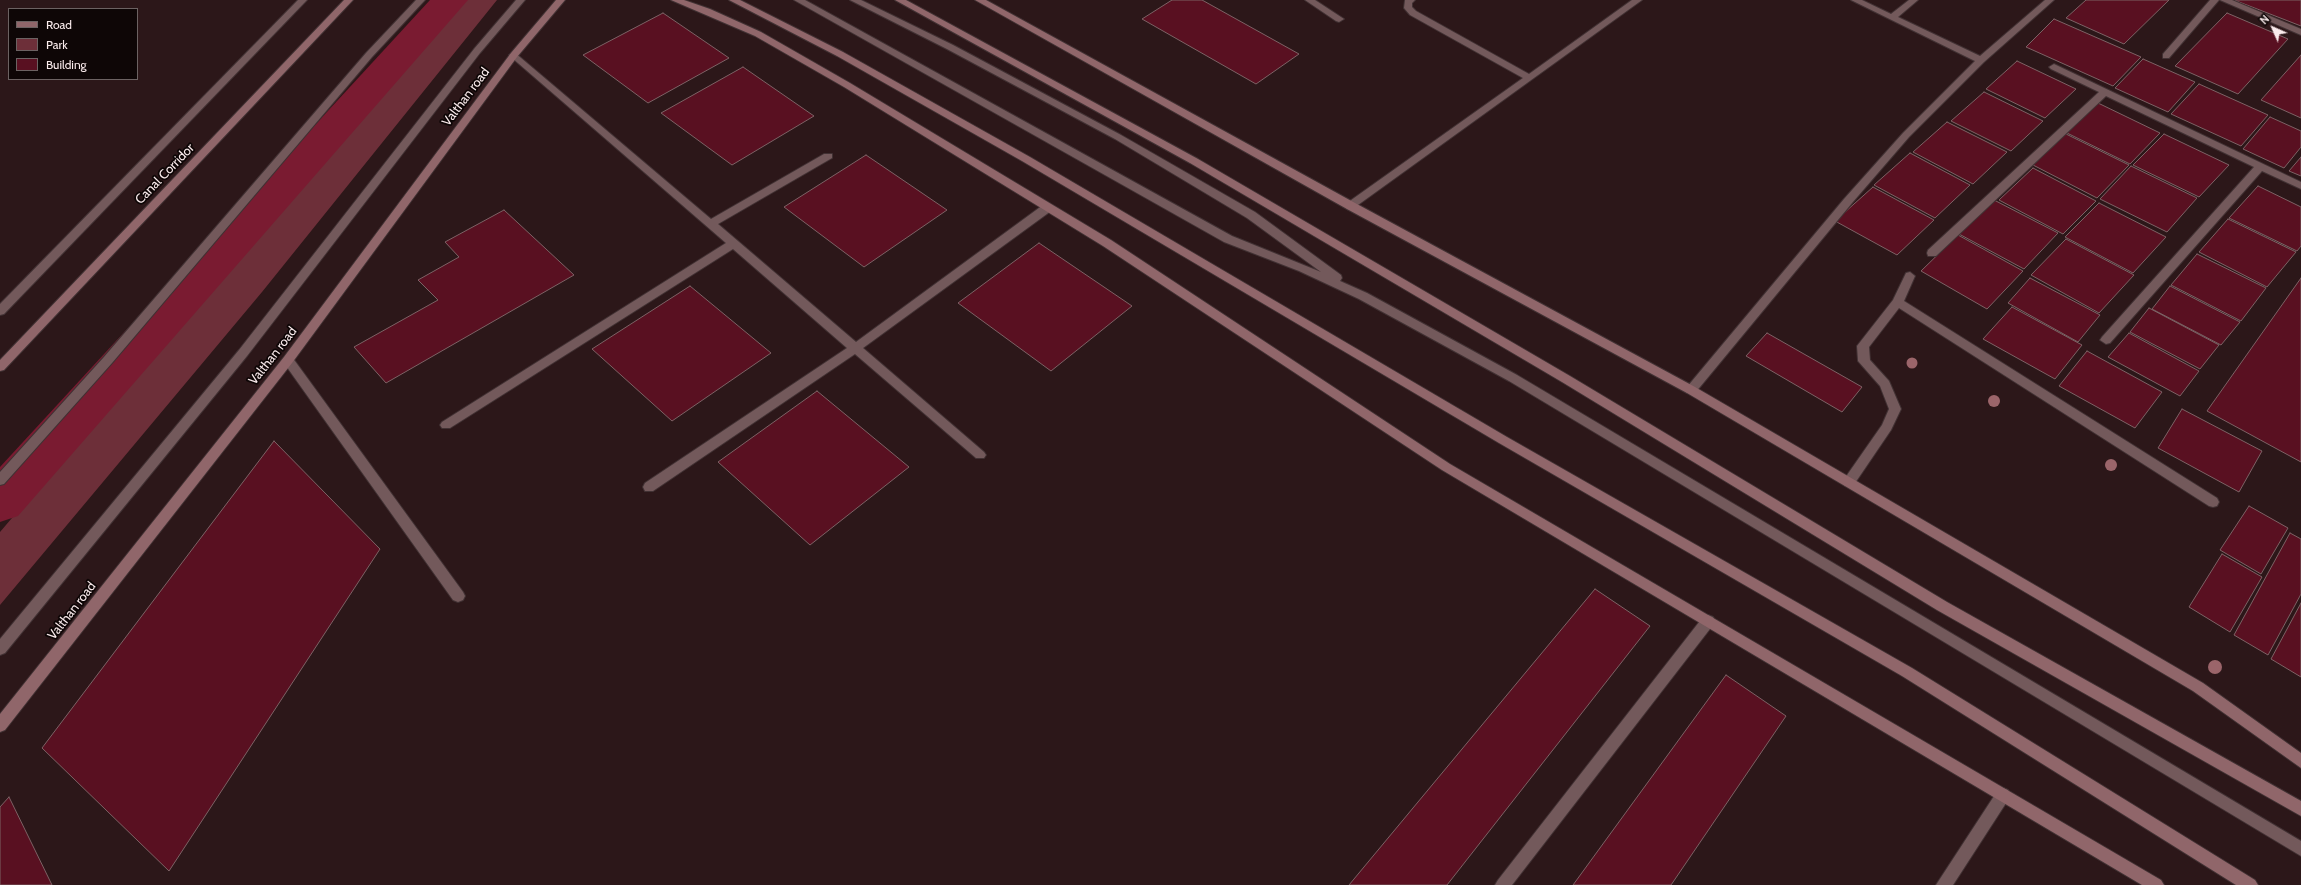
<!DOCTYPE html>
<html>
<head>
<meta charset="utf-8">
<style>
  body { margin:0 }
  #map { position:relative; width:2301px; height:885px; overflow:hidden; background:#2c1719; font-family:Cabin,sans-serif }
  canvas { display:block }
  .legend { position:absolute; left:8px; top:8px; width:130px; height:72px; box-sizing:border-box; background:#0e0606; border:1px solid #6c6262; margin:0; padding:5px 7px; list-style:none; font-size:12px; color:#faebec }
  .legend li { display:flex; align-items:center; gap:8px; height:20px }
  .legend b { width:20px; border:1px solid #6c6262 }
  .north { position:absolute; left:2253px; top:8px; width:40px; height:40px; -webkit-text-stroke:3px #0e0606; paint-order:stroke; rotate:315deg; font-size:11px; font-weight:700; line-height:16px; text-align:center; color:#faebec }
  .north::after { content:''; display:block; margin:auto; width:14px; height:18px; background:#faebec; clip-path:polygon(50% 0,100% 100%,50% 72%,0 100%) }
</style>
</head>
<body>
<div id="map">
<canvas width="2301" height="885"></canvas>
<ul class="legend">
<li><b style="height:5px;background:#90666a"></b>Road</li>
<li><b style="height:11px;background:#6d2f39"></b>Park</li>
<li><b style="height:11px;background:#591021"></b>Building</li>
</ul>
<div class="north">N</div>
</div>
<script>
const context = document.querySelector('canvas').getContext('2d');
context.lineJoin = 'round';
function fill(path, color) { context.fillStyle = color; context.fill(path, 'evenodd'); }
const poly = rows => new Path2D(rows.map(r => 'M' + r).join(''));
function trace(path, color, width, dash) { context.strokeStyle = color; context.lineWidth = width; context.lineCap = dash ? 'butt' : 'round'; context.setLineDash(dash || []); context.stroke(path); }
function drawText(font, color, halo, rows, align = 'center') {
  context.font = font + ' Cabin,sans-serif'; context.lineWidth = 3.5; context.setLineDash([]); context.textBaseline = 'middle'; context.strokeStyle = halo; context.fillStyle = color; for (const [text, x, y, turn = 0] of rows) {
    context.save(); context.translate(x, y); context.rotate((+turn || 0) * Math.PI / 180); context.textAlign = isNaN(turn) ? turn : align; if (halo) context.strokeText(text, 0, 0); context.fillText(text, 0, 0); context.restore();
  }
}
fill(poly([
  [440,0,497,0,262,292,0,605,0,532,337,137]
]), '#6d2f39');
fill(poly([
  [430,0,468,0,18,516,0,522,0,467,430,0]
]), '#7a1b31');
const building = poly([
  [1172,0,1202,0,1299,54,1256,84,1142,19,1172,0],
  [2086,0,2169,0,2124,44,2066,18,2086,0],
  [2234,0,2301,0,2301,26,2234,0],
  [663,13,729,58,648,103,583,55,663,13],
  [2227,13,2288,39,2238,94,2175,66,2227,13],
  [2054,19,2141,57,2113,86,2026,47,2054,19],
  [2301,55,2301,118,2261,100,2301,55],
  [2143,59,2195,82,2168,112,2115,88,2143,59],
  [2017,61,2076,89,2045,118,1986,89,2017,61],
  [743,67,814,116,732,165,661,113,743,67],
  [2199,84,2268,115,2241,146,2171,114,2199,84],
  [1984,92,2043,121,2011,151,1951,121,1984,92],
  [2098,103,2160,133,2130,164,2067,133,2098,103],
  [2270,117,2301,131,2301,147,2284,168,2243,149,2270,117],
  [1947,122,2007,152,1973,184,1913,152,1947,122],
  [2066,134,2129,165,2097,198,2033,165,2066,134],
  [2164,134,2229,165,2199,197,2133,165,2164,134],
  [1910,153,1970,185,1935,218,1874,185,1910,153],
  [866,155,947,210,864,267,784,207,866,155],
  [2301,157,2301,176,2289,171,2301,157],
  [2131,166,2197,198,2167,232,2100,199,2131,166],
  [2033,168,2096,201,2063,234,1999,200,2033,168],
  [2258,186,2301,207,2301,246,2297,251,2229,218,2258,186],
  [1873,187,1934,220,1897,255,1835,221,1873,187],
  [1994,200,2058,233,2024,269,1959,234,1994,200],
  [2099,203,2166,237,2133,273,2065,237,2099,203],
  [504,210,574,275,386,383,354,347,438,300,418,280,459,257,445,242,504,210],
  [2228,219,2296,252,2267,287,2199,252,2228,219],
  [1958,235,2023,271,1987,309,1921,271,1958,235],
  [2066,239,2134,275,2099,313,2031,275,2066,239],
  [1039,243,1132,306,1051,371,958,303,1039,243],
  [2197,254,2266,288,2241,321,2171,285,2197,254],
  [2030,278,2100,315,2078,342,2008,303,2030,278],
  [2301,278,2301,462,2207,411,2301,278],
  [690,286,771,353,672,421,592,349,690,286],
  [2170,286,2240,322,2221,345,2152,309,2170,286],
  [2012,307,2082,345,2055,379,1983,339,2012,307],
  [2149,308,2219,345,2200,369,2130,332,2149,308],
  [1767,333,1862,387,1842,412,1746,356,1767,333],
  [2129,333,2199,371,2180,396,2108,357,2129,333],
  [2087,351,2162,392,2135,428,2059,386,2087,351],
  [817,391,909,467,810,545,718,462,817,391],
  [2182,409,2262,451,2239,492,2158,448,2182,409],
  [274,441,380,549,169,871,42,748,274,441],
  [2249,506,2288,528,2261,574,2220,550,2249,506],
  [2290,533,2301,539,2301,594,2268,655,2234,635,2290,533],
  [2222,554,2262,577,2230,632,2189,607,2222,554],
  [1595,589,1650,626,1447,885,1349,885,1595,589],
  [2301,603,2301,677,2271,659,2301,603],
  [1726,675,1786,716,1671,885,1573,885,1726,675],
  [9,797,52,885,0,885,0,807,9,797]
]);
fill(building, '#591021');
trace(building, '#7d6265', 1);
const service = poly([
  [416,0,425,0,372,57,112,363,4,484,0,485,0,472,104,357,366,53,416,0],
  [516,0,525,0,480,53,247,356,5,653,0,655,0,639,239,350,474,49,516,0],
  [794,0,805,0,1232,236,1321,272,1247,218,1115,139,947,49,850,0,861,0,953,45,1121,135,1255,212,1341,275,1342,278,1340,281,1367,293,1517,375,2301,841,2301,856,1509,381,1359,299,1299,271,1224,242,794,0],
  [288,356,292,357,463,592,465,596,463,600,458,602,453,600,284,363,282,360,288,356],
  [2003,788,2008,790,2010,795,2008,800,1953,885,1936,885,1998,790,2003,788]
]);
const minor = poly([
  [1305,0,1315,0,1344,19,1339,22,1336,21,1305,0],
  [1405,0,1415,0,1412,3,1412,7,1416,11,1529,74,1632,0,1642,0,1351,210,1347,209,1346,206,1347,203,1523,78,1410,15,1404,8,1405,0],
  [1851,0,1862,0,1891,14,1909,0,1918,0,1898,17,1980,56,2045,0,2054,0,1984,62,1909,137,1852,203,1695,393,1687,393,1685,390,1687,387,1844,199,1903,133,1975,61,1851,0],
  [2210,0,2219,0,2169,58,2163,58,2163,54,2210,0],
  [2220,0,2232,0,2301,29,2301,35,2220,0],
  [514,52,711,219,824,154,832,154,832,158,718,224,856,342,1043,205,1051,205,1052,208,1051,211,863,348,984,452,986,455,984,458,976,458,855,354,653,491,645,491,643,487,645,483,847,348,733,249,450,428,442,428,440,425,442,422,726,243,511,57,509,55,514,52],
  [2054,64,2301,182,2301,189,2262,171,2110,343,2106,344,2100,340,2102,337,2254,167,2106,96,1936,256,1928,256,1927,253,1928,250,2099,92,2051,69,2049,67,2054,64],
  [1910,272,1915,276,1904,301,2217,498,2219,502,2217,506,2213,507,2209,506,1899,308,1869,347,1870,360,1889,381,1901,409,1891,430,1853,486,1845,486,1843,482,1845,478,1882,425,1889,409,1880,386,1858,361,1857,346,1893,300,1906,273,1910,272],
  [1708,615,1713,617,1715,621,1713,625,1512,885,1495,885,1498,880,1703,617,1708,615]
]);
const tertiary = poly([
  [298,0,307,0,4,314,0,315,0,304,298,0]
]);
const secondary = poly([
  [344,0,353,0,4,370,0,371,0,360,344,0],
  [556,0,565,0,517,57,292,363,5,730,0,732,0,714,284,357,511,53,556,0],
  [671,0,684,0,710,9,761,32,850,83,1111,240,1450,464,2161,880,2164,885,2142,885,1442,470,1103,246,844,87,755,36,671,0],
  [729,0,740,0,843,52,1030,157,1507,437,1912,668,2255,880,2258,885,2236,885,1902,676,1499,443,1022,161,837,56,729,0],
  [895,0,906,0,1198,159,1570,376,1947,602,2301,801,2301,816,1937,610,1562,382,1190,163,895,0],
  [975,0,986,0,1355,203,1695,387,2203,683,2301,753,2301,768,2193,691,1687,393,1347,209,975,0]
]);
trace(service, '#413133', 2);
trace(minor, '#413133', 2);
trace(tertiary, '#413133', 2);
trace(secondary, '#413133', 2);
fill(service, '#73595b');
fill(minor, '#73595b');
fill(tertiary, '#73595b');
fill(secondary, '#90666a');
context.fillStyle = '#9b656a';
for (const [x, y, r] of [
  [1912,363,5.5],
  [1994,401,6],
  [2111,465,6],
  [2215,667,7]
]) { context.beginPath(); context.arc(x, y, r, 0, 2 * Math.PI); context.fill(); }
drawText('13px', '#faebec', '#0e0606', [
  ["Valthan road",466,97,-53],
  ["Canal Corridor",165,174,-46],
  ["Valthan road",273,356,-52],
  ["Valthan road",72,611,-52]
]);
</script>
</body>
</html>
